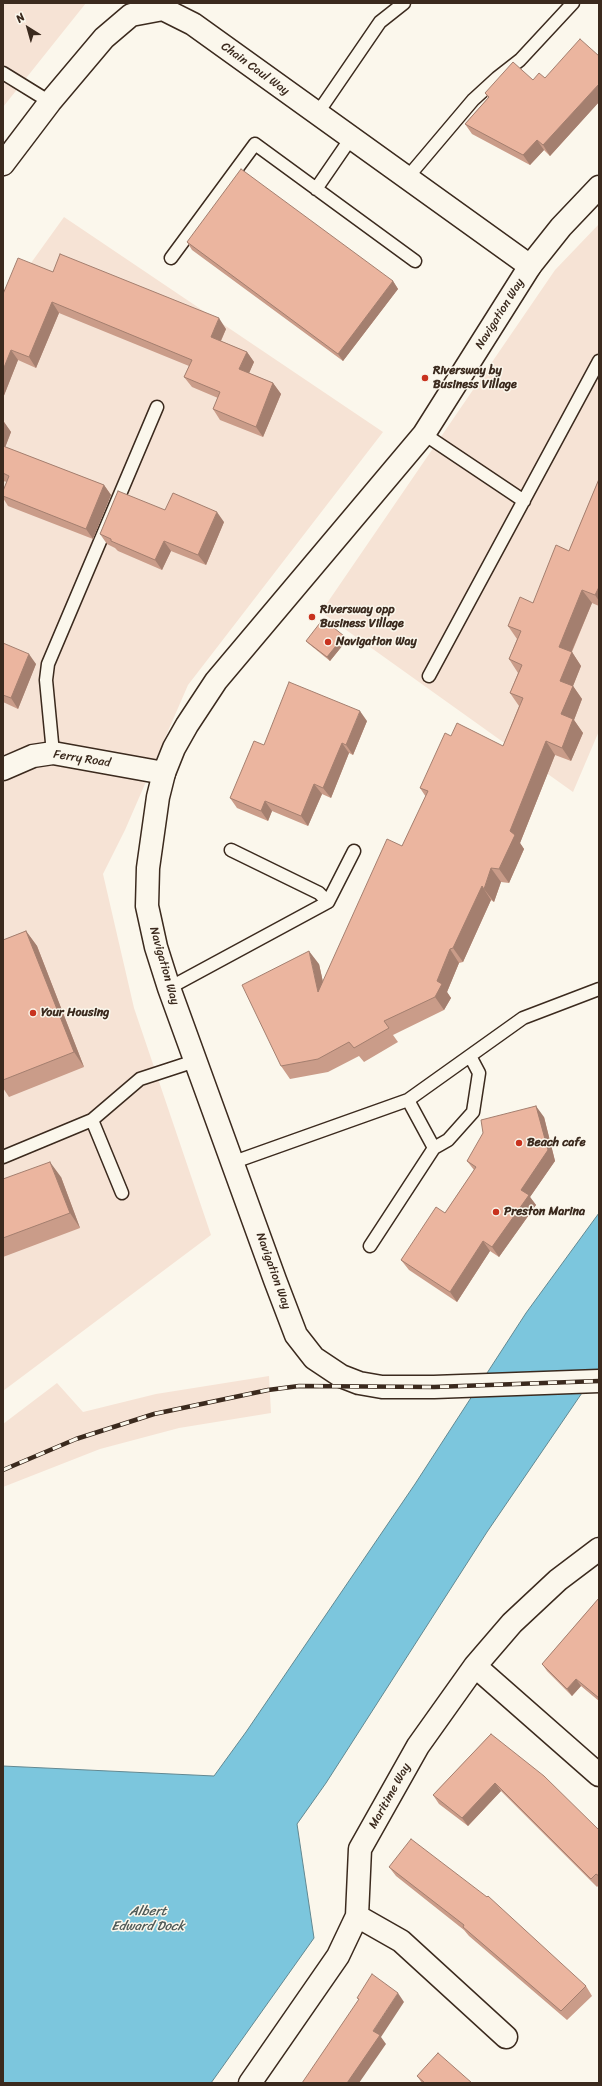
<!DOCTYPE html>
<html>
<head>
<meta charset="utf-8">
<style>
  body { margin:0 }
  #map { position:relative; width:602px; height:2086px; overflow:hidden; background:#fbf7ec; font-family:Sriracha,sans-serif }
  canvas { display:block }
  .frame { position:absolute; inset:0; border:4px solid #3b2a1e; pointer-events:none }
  .north { position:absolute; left:8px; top:8px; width:40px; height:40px; -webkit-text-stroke:3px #fbf7ec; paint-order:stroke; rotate:323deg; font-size:11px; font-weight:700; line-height:16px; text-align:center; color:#3b2a1e }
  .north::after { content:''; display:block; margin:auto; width:14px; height:18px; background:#3b2a1e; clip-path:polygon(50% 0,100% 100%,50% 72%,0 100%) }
</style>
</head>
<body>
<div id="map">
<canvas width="602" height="2086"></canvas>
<div class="frame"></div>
<div class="north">N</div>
</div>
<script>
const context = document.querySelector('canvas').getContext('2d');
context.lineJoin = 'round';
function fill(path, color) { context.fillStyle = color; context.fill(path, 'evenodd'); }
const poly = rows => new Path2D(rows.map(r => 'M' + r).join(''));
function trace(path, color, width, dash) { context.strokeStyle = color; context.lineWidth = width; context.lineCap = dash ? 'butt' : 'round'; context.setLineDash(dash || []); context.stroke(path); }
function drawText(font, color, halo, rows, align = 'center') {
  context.font = font + ' Sriracha,sans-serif'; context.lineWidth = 3; context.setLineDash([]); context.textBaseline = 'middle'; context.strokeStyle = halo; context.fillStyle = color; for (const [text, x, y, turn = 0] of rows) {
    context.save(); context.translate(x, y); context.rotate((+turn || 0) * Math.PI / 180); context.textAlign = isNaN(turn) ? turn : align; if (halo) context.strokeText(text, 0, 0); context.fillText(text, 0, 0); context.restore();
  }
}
fill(poly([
  [3,3,86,3,3,107],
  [64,217,383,432,188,685,125,830,103,874,134,1008,211,1235,3,1391,3,302],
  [599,224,599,731,573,792,321,612,555,270],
  [269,1376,271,1413,179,1428,100,1449,3,1487,3,1424,57,1383,83,1412,156,1394]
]), '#f6e3d5');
const water = poly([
  [599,1213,599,1368,487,1532,326,1783,297,1824,314,1938,211,2083,3,2083,3,1766,214,1776,246,1732,415,1484,526,1313,599,1213]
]);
fill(water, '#7cc6dd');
trace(water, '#628891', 1);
const lane = poly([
  [3,73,50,102],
  [317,114,380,22,404,3],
  [407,178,473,100,497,78,520,60,573,3],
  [316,189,351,138],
  [171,258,255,144,415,261],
  [424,434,524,501],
  [429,676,599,361],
  [53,753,46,680,48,664,157,407],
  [231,850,319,893,328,902],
  [169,988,328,902,354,851],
  [92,1120,122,1193],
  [434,1148,448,1140,473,1112,479,1073,470,1056],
  [3,1157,92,1120,140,1079,195,1061],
  [234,1162,408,1100,523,1018,599,989],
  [370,1246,434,1148,408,1100]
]);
const street = poly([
  [3,164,50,102,104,38,131,15,163,9,193,24,530,266],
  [3,769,33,756,53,753,164,773],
  [475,1666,599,1775],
  [357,1916,401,1941,506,2037],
  [250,2083,338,1956,357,1916,360,1849,418,1746,475,1666,512,1623,558,1580,599,1549]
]);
const secondary = poly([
  [599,187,561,227,530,266,424,434,216,681,187,725,174,748,164,773,158,797,148,868,147,906,156,947,169,988,275,1280,296,1335,314,1358,341,1376,359,1383,382,1387,434,1387,599,1381]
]);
trace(lane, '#3b2a1e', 15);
trace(street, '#3b2a1e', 25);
trace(secondary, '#3b2a1e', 25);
trace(lane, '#fbf7ec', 12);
trace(street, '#fbf7ec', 22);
trace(secondary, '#fbf7ec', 22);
const rail = poly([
  [3,1470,76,1439,154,1414,268,1390,299,1386,434,1387,599,1381]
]);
trace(rail, '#3b2a1e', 4.5);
trace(rail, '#fbf7ec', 3, [9]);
fill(poly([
  [599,56,599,102,550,156,544,150,530,165,472,134,465,124,488,98,485,93,533,80,545,78],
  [187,242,393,281,398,289,343,361,192,250],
  [53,272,226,329,221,341,247,352,254,362,249,373,273,383,281,394,263,437,220,420,213,409,218,398,192,387,184,377,189,366,59,313,36,368,18,360,3,398,3,294],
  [3,421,4,422,11,432,5,447,104,485,111,495,93,539,8,506,3,498,3,491,7,482,3,481],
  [599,479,599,606,592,603,572,652,581,666,573,686,582,699,574,720,583,733,571,761,555,755,520,843,524,849,509,883,501,882,494,902,491,900,463,962,459,963,447,992,451,998,444,1010,393,1035,398,1042,364,1062,359,1056,328,1072,290,1079,281,1066,319,964,323,982,402,846,426,797,420,788,451,736,503,746,519,706,510,693,518,673,509,659,517,639,508,626,533,603,569,551],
  [165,510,224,522,206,565,171,551,162,570,118,551,115,548,107,544,100,534],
  [344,636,347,640,330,661,309,644,306,641],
  [3,643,36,664,18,709,3,702],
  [367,721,353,755,349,753,331,798,322,794,308,826,272,811,268,821,237,808,230,798,264,745],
  [26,931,37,946,84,1067,9,1097,3,1088,3,940],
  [544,1117,555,1161,530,1197,536,1205,499,1257,490,1251,457,1302,409,1270,401,1260,445,1213,474,1170,467,1161],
  [61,1177,80,1228,3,1257,3,1179],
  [599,1598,599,1701,581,1686,572,1696,547,1671,542,1664],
  [491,1734,599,1830,599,1885,597,1887,501,1791,468,1826,439,1804,433,1795],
  [389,1867,586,1986,592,1996,567,2020,469,1936,464,1930,396,1876],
  [417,2076,472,2083,422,2083]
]), '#ca9c89');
fill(poly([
  [599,84,599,102,550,156,543,145],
  [537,140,544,150,530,165,523,155],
  [393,281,398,289,343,361,338,354],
  [52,302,59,313,36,368,29,357],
  [219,318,226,329,218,347,211,337],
  [11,350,18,360,3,398,3,370],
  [247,352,254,362,246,380,239,369],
  [273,383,281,394,263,437,256,427],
  [4,422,11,432,3,453,3,424],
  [104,485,111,495,93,539,86,529],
  [217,512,224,522,206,565,198,555],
  [164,541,171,551,162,570,155,560],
  [599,587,599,601,595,595],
  [582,590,592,603,568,660,559,647],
  [344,636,347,640,330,661,327,657],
  [572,652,581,666,573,686,582,699,574,720,583,733,571,761,562,748,560,681],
  [29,654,36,664,18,709,11,698],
  [360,711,367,721,353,755,346,745],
  [546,741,555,755,520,843,524,849,509,883,499,869,510,831],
  [342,743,349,753,331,798,323,788],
  [314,784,322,794,308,826,301,816],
  [265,801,272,811,268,821,261,811],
  [491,868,501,882,494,902,484,889],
  [482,886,491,900,463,962,453,948],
  [26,931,37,946,84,1067,74,1052],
  [450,949,459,963,447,992,451,998,444,1010,435,997,437,981],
  [309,951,319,964,328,1005,318,992],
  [536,1106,544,1117,555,1161,530,1197,536,1205,499,1257,492,1247,521,1190],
  [50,1162,61,1177,80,1228,70,1213],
  [483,1241,490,1251,457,1302,450,1292],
  [576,1679,581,1686,572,1696,567,1689],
  [495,1783,501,1791,468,1826,462,1818],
  [398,1993,404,2002,381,2037,386,2044,359,2083,347,2083,373,2031]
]), '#a47f6f');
const building = poly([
  [580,39,599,56,599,84,543,145,537,140,523,155,465,124,489,97,485,93,513,62,533,80,539,73,545,78,580,39],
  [241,169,393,281,338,354,187,242,241,169],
  [60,254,219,318,211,337,247,352,239,369,273,383,256,427,213,409,220,392,184,377,192,360,52,302,29,357,11,350,3,370,3,294,18,258,53,272,60,254],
  [3,446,104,485,86,529,3,496,3,491,9,476,3,473,3,446],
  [599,479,599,587,595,595,582,590,559,647,572,652,560,681,573,686,561,714,573,719,562,748,546,741,510,831,515,835,499,869,491,868,484,889,482,886,453,948,450,949,437,981,442,984,435,997,384,1021,389,1028,354,1048,349,1042,318,1059,281,1066,242,985,309,951,318,992,387,839,402,846,428,791,420,788,445,733,451,736,457,723,503,746,523,698,510,693,522,665,509,659,521,631,508,626,520,597,533,603,556,545,569,551,599,479],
  [118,491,165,510,173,493,217,512,198,555,164,541,155,560,111,541,111,539,100,534,118,491],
  [323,619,344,636,327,657,306,641,323,619],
  [3,643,29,654,11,698,3,695,3,643],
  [289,682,360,711,346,745,342,743,323,788,314,784,301,816,265,801,261,811,230,798,254,741,264,745,289,682],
  [26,931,74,1052,3,1080,3,940,26,931],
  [536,1106,548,1150,521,1190,529,1195,492,1247,483,1241,450,1292,401,1260,436,1207,445,1213,476,1167,467,1161,483,1133,481,1120,536,1106],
  [50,1162,70,1213,3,1238,3,1179,50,1162],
  [599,1598,599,1698,576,1679,567,1689,542,1664,599,1598],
  [491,1734,544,1776,599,1830,599,1876,596,1874,591,1879,495,1783,462,1818,433,1795,491,1734],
  [411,1839,487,1897,488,1896,586,1986,561,2011,463,1927,464,1925,389,1867,411,1839],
  [372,1974,398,1993,373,2031,380,2035,347,2083,302,2083,359,1999,357,1998,372,1974],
  [438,2053,472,2083,425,2083,417,2076,438,2053]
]);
fill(building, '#ebb59f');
trace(building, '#a47f6f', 1);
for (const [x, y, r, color] of [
  [425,378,4,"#c8321e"],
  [312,617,4,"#c8321e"],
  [328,642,4,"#c8321e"],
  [33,1013,4,"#c8321e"],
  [519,1143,4,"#c8321e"],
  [496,1212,4,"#c8321e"]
]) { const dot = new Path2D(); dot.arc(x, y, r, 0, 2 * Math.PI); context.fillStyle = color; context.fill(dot); trace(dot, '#fbf7ec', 1.5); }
drawText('12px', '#3b2a1e', '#fbf7ec', [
  ["Chain Caul Way",255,69,36],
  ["Navigation Way",500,314,-58],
  ["Ferry Road",82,759,9],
  ["Navigation Way",164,966,74],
  ["Navigation Way",273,1271,70],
  ["Maritime Way",390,1796,-61]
]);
drawText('bold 12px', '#3b2a1e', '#fbf7ec', [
  ["Riversway by",433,371],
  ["Business Village",433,385],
  ["Riversway opp",320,610],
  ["Business Village",320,624],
  ["Navigation Way",336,642],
  ["Your Housing",41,1013],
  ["Beach cafe",527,1143],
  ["Preston Marina",504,1212]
], 'left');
drawText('italic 13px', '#4e5957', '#fbf7ec', [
  ["Albert",148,1912],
  ["Edward Dock",148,1927]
]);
</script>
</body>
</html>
